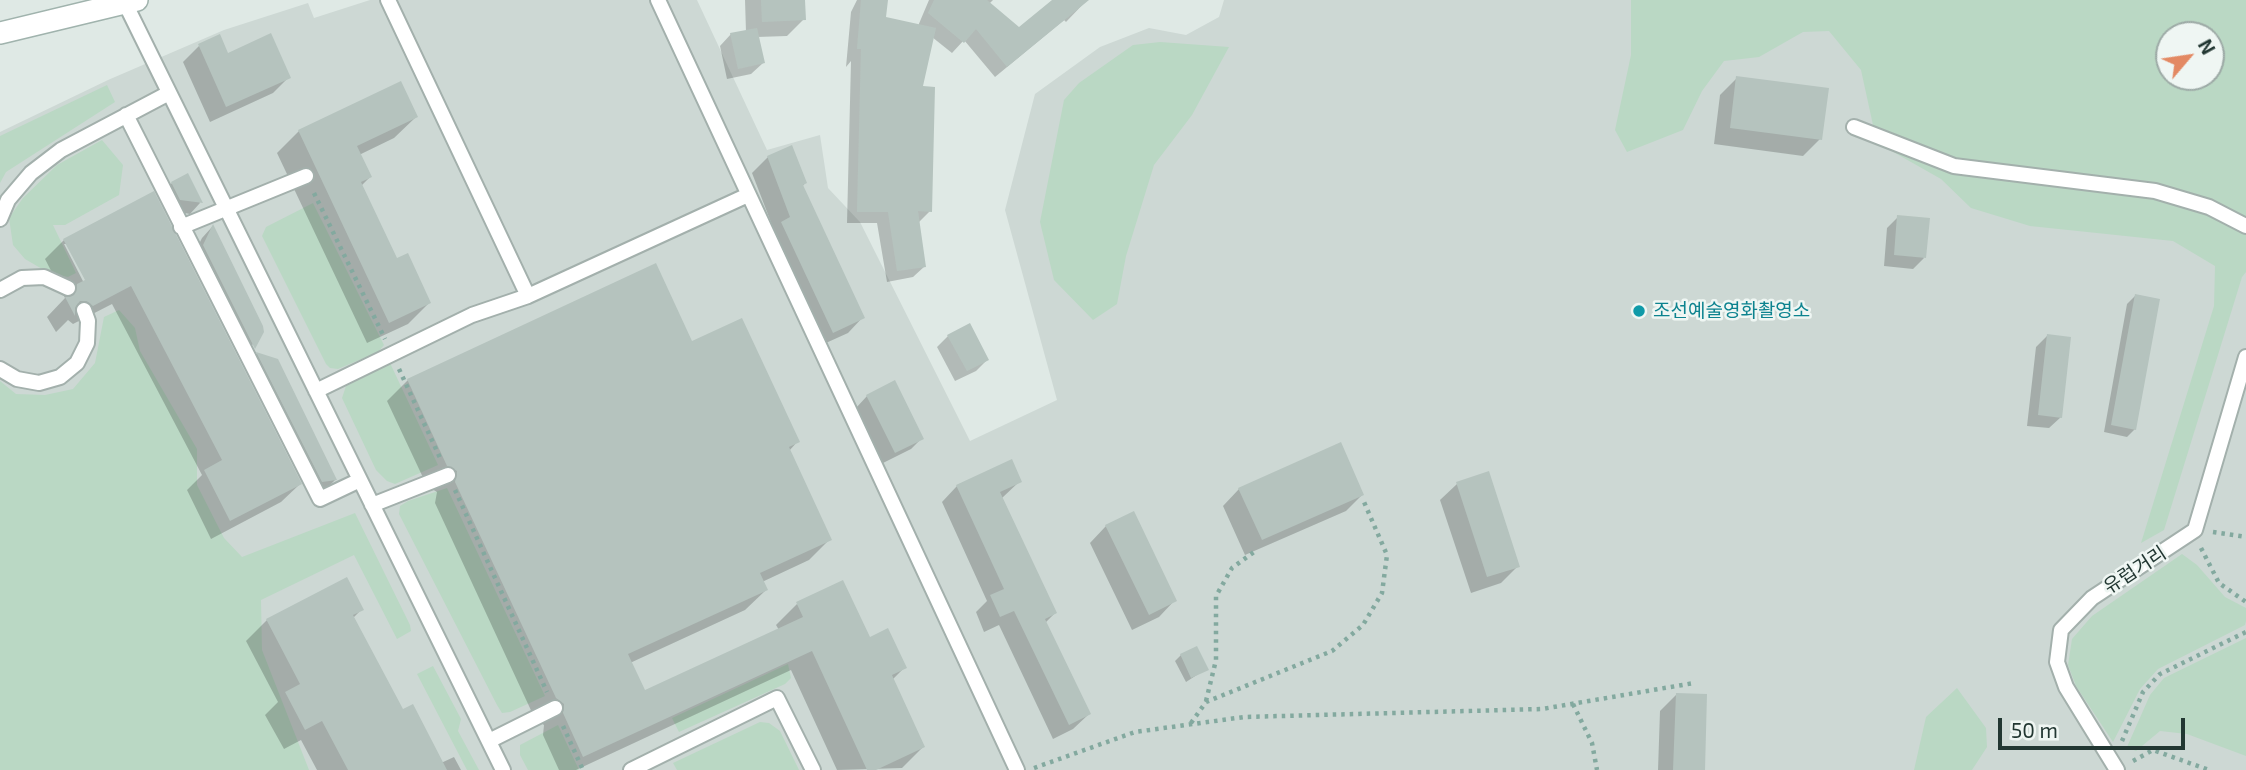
<!DOCTYPE html>
<html>
<head>
<meta charset="utf-8">
<style>
  body { margin:0 }
  #map { position:relative; width:2246px; height:770px; overflow:hidden; background:#dfe9e5; font-family:"Exo 2",sans-serif }
  canvas { display:block }
  .north { position:absolute; left:2155px; top:21px; width:70px; height:70px; box-sizing:border-box; background:#eff6f3; border:2px solid #9daaa6; border-radius:50%; rotate:61deg; font-size:19px; font-weight:700; line-height:28px; text-align:center; color:#223732 }
  .north::after { content:''; display:block; margin:auto; width:24px; height:32px; background:#e38963; clip-path:polygon(50% 0,100% 100%,50% 72%,0 100%) }
  .scale { position:absolute; left:1998px; top:718px; width:187px; height:32px; box-sizing:border-box; border:4px solid #223732; border-top:0; padding-left:9px; font-size:21px; line-height:24px; white-space:nowrap; color:#223732; -webkit-text-stroke:5px #eff6f3; paint-order:stroke }
</style>
</head>
<body>
<div id="map">
<canvas width="2246" height="770"></canvas>
<div class="north">N</div>
<div class="scale">50 m</div>
</div>
<script>
const context = document.querySelector('canvas').getContext('2d');
context.lineJoin = 'round';
function fill(path, color) { context.fillStyle = color; context.fill(path, 'evenodd'); }
const poly = rows => new Path2D(rows.map(r => 'M' + r).join(''));
function trace(path, color, width, dash) { context.strokeStyle = color; context.lineWidth = width; context.lineCap = dash ? 'butt' : 'round'; context.setLineDash(dash || []); context.stroke(path); }
function drawText(font, color, halo, rows, align = 'center') {
  context.font = font + ' "Exo 2","Noto Sans KR",sans-serif'; context.lineWidth = 5; context.setLineDash([]); context.textBaseline = 'middle'; context.strokeStyle = halo; context.fillStyle = color; for (const [text, x, y, turn = 0] of rows) {
    context.save(); context.translate(x, y); context.rotate((+turn || 0) * Math.PI / 180); context.textAlign = isNaN(turn) ? turn : align; if (halo) context.strokeText(text, 0, 0); context.fillText(text, 0, 0); context.restore();
  }
}
fill(poly([
  [370,0,697,0,767,150,820,135,828,188,860,222,970,441,1057,400,1005,210,1035,94,1100,47,1149,28,1186,35,1219,17,1224,0,2246,0,2246,770,0,770,0,132,108,80,224,30,308,3,314,18],
  [2169,35,2211,35,2211,77,2169,77]
]), '#cdd8d4');
fill(poly([
  [1631,0,2246,0,2246,272,2242,277,2164,530,2141,543,2214,306,2215,266,2173,241,2030,226,1971,208,1941,179,1888,149,1873,125,1861,70,1829,31,1803,32,1759,57,1724,61,1702,91,1683,130,1627,152,1615,130,1631,55],
  [2169,35,2211,35,2211,77,2169,77],
  [1160,42,1229,47,1192,115,1154,165,1126,256,1117,304,1093,320,1054,280,1040,222,1064,100,1079,83,1133,45],
  [107,85,115,102,6,172,0,183,0,136],
  [102,140,123,165,119,195,65,225,53,225,76,273,68,277,49,273,25,259,13,245,9,218,23,198,57,165],
  [313,203,384,345,378,352,338,369,330,368,326,364,262,236,266,227],
  [119,310,135,328,140,351,197,449,197,485,224,538,242,557,355,513,410,625,411,631,397,639,354,555,261,600,262,650,309,770,0,770,0,381,16,394,45,395,73,389,95,363,104,317],
  [390,363,438,465,395,484,387,481,376,470,342,398,346,386],
  [447,488,545,696,510,712,502,713,497,705,399,514,400,506,408,501],
  [2182,554,2197,565,2225,597,2246,608,2246,621,2245,625,2158,669,2140,689,2113,742,2076,686,2068,665,2072,639,2092,616],
  [2246,638,2246,756,2187,734,2160,731,2136,751,2127,747,2150,695,2164,678],
  [788,664,791,678,785,684,679,732,672,718],
  [433,666,461,719,458,731,479,770,467,770,417,674],
  [1957,688,1986,728,1987,747,1972,770,1914,770,1926,717],
  [760,722,769,723,780,731,799,770,677,770,673,763],
  [558,725,579,770,528,770,520,755,520,745]
]), '#bad8c4');
fill(poly([
  [745,0,803,0,804,19,787,36,757,37,763,63,751,74,727,79,720,46,731,34,746,32],
  [857,0,885,0,877,16,918,26,929,0,993,0,989,4,1019,29,1062,0,1087,0,1066,22,1064,20,995,77,964,40,952,53,932,37,921,88,930,211,918,223,925,266,913,277,887,282,877,223,847,223,851,61,846,67,851,12],
  [219,37,227,55,289,77,273,93,210,122,183,62,199,46],
  [1737,78,1820,139,1803,156,1714,144,1720,95],
  [400,84,416,117,394,138,359,155,370,177,361,186,397,261,429,303,408,324,367,343,277,153,299,131],
  [768,157,805,183,802,187,863,317,848,333,817,347,766,239,774,230,752,173],
  [187,175,200,203,190,214,168,210,160,195,172,183],
  [153,193,300,484,281,502,211,539,187,490,202,475,112,304,73,324,68,320,56,332,47,317,65,298,45,259,64,240],
  [64,244,68,244,90,287,87,289],
  [1898,217,1924,258,1913,269,1884,266,1887,228],
  [212,227,262,331,243,358,192,258,202,238],
  [2135,296,2135,429,2127,437,2104,432,2127,304],
  [948,336,987,360,976,371,955,381,937,347],
  [2047,336,2061,417,2049,428,2027,426,2036,347],
  [691,343,798,441,789,451,830,539,809,560,762,582,766,590,745,610,630,663,644,693,779,630,776,625,797,604,869,639,904,668,892,680,923,747,902,768,837,770,791,670,576,770,559,770,543,735,544,725,535,719,435,503,437,492,427,486,387,401,408,380],
  [257,354,277,360,335,480,324,491,311,493,246,364],
  [867,396,922,438,911,449,883,463,856,408],
  [1020,481,1002,498,1055,613,1045,623,1089,714,1073,729,1053,739,999,625,984,632,976,612,987,601,942,502,957,486],
  [1457,484,1518,566,1501,583,1471,593,1440,500],
  [1239,489,1362,495,1346,511,1245,555,1223,506],
  [1106,526,1175,600,1159,617,1132,630,1090,543],
  [362,609,353,618,402,711,441,763,454,757,461,770,317,770,301,740,284,749,265,715,278,702,246,641,267,620],
  [1181,655,1206,669,1186,682,1175,661],
  [1676,695,1703,770,1658,770,1660,711]
]), '#0003');
fill(poly([
  [761,0,805,0,806,20,762,22],
  [861,0,888,0,886,17,936,28,923,86,935,87,932,212,918,211,926,267,897,271,888,212,857,212,861,49,857,49],
  [934,0,987,0,1019,27,1052,0,1089,0,1007,67,976,29,964,43,928,13],
  [757,28,765,63,738,69,730,33],
  [271,33,291,78,226,107,198,44,220,34,228,53],
  [1736,76,1829,88,1822,140,1730,128],
  [401,81,418,117,357,146,372,177,361,182,397,258,408,253,431,303,389,323,298,130],
  [792,145,807,183,803,185,865,318,833,333,781,222,790,217,767,156],
  [188,173,203,203,180,200,171,182],
  [154,191,302,484,230,521,204,470,222,460,131,286,93,306,86,301,80,301,75,308,75,316,65,297,74,295,77,284,85,280,63,239],
  [1897,215,1930,218,1926,258,1894,255],
  [213,224,263,326,264,332,255,349,203,245],
  [656,263,692,341,742,318,800,442,789,447,832,540,760,573,768,590,628,654,645,690,803,617,796,602,843,580,870,637,888,628,907,668,892,675,925,747,876,770,867,770,812,651,583,757,563,713,564,704,556,698,455,482,457,471,447,466,407,379],
  [2135,294,2160,299,2136,430,2111,425],
  [970,323,989,360,967,371,947,335],
  [2047,334,2071,337,2062,418,2038,415],
  [256,352,278,359,337,480,322,482],
  [895,380,924,439,895,453,866,395],
  [1341,442,1364,495,1262,540,1238,488],
  [1012,459,1022,482,1000,492,1057,613,1045,619,1091,714,1069,725,1014,611,1000,617,990,595,1004,589,956,485],
  [1489,471,1520,567,1487,577,1456,482],
  [1134,511,1177,601,1149,615,1105,525],
  [347,577,364,610,353,615,403,709,413,704,447,770,348,770,322,721,305,730,285,692,300,684,266,619],
  [1197,646,1209,670,1191,678,1180,654],
  [1676,693,1707,694,1705,770,1673,770]
]), '#b5c3be');
const service = poly([
  [388,0,528,296],
  [658,0,1017,770],
  [125,3,503,770],
  [126,115,320,499,360,480],
  [1854,127,1954,166,2155,191,2209,207,2246,226],
  [0,219,8,200,31,173,61,150,169,93],
  [181,227,306,176],
  [0,290,22,278,44,277,68,288],
  [0,369,17,379,39,383,60,377,77,363,87,343,88,321,84,310],
  [316,391,472,315,528,296,748,195],
  [372,505,448,475],
  [489,741,555,708],
  [631,770,777,698,813,770],
  [2117,770,2066,687,2057,662,2061,630,2092,598,2195,530,2246,357]
]);
const secondary = poly([
  [0,33,137,0]
]);
trace(service, '#a3b0ac', 18);
trace(secondary, '#a0b3ad', 24);
trace(poly([
  [314,193,385,339],
  [399,369,441,460],
  [455,490,547,692],
  [2213,532,2246,537],
  [2201,548,2219,583,2246,602],
  [1206,701,1216,660,1216,596,1232,568,1254,552],
  [1573,704,1592,743,1597,770],
  [1191,723,1206,702,1332,651,1363,625,1382,593,1387,555,1364,502],
  [563,726,583,770],
  [2122,741,2143,692,2160,674,2246,632],
  [2133,761,2153,750,2209,770],
  [1034,768,1135,732,1244,717,1542,709,1694,683]
]), '#83a99f', 4.5, [3.5, 5]);
trace(service, '#fff', 14);
trace(secondary, '#fff', 21);
for (const [x, y, r, color] of [
  [1639,311,7,"#0f9aa8"]
]) { const dot = new Path2D(); dot.arc(x, y, r, 0, 2 * Math.PI); context.fillStyle = color; context.fill(dot); trace(dot, '#eff6f3', 2.5); }
drawText('19px', '#0d838f', '#eff6f3', [
  ["조선예술영화촬영소",1653,311]
], 'left');
drawText('19px', '#223732', '#eff6f3', [
  ["유럽거리",2135,570,-33]
]);
</script>
</body>
</html>
